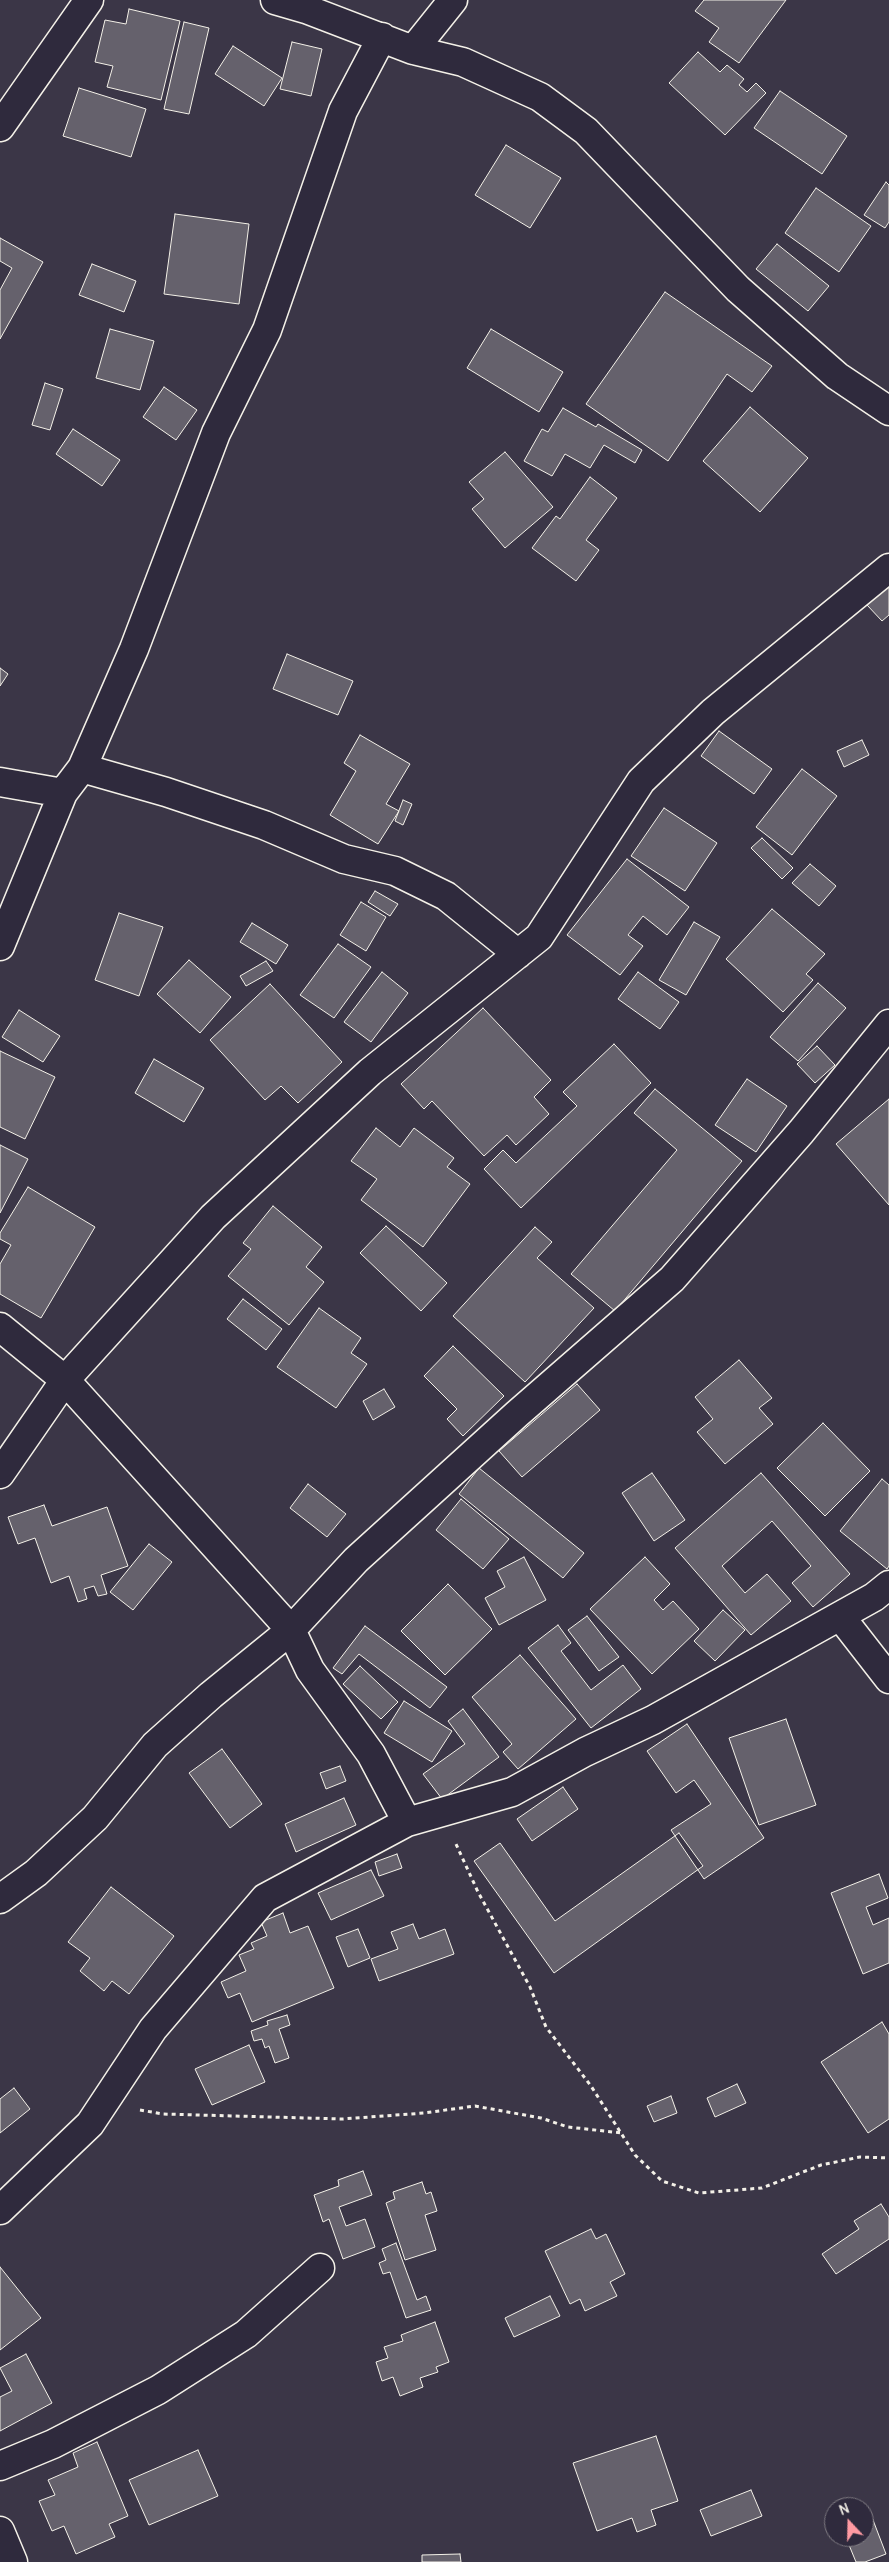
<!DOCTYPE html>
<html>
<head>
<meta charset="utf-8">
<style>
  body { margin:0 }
  #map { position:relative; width:889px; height:2562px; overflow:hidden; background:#3b3647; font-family:Delius,sans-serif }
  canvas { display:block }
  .north { position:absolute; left:824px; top:2497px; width:50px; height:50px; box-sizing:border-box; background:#2f2a3d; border:1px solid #7e7a81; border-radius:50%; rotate:339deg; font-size:14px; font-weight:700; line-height:20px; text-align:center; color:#f4f1e8 }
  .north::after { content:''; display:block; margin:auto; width:18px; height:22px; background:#ff9aa2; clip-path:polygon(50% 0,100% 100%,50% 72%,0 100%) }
</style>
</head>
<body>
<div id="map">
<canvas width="889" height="2562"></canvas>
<div class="north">N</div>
</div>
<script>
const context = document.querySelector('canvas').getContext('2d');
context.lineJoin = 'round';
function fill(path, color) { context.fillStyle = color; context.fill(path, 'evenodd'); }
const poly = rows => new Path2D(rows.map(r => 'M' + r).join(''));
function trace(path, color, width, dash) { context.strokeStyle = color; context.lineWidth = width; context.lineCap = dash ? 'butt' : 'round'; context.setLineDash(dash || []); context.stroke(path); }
const building = poly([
  [704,0,786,0,739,63,709,42,719,28,695,11,704,0],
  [129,9,180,21,161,100,107,87,113,66,95,62,105,20,126,24,129,9],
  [184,22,209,28,189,114,164,109,184,22],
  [292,42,322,49,311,96,280,89,292,42],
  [233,46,282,78,264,106,215,74,233,46],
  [698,52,720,72,727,65,744,79,739,85,747,92,756,83,766,93,725,135,669,83,698,52],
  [79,88,146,109,131,157,63,136,79,88],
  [780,91,847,136,822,174,754,128,780,91],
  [506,145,561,178,530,228,475,195,506,145],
  [886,182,889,185,889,222,885,228,864,215,886,182],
  [816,188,871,226,839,272,785,233,816,188],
  [175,214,249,224,239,304,164,294,175,214],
  [0,238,43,262,0,339,0,290,12,268,0,261,0,238],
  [777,244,829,286,808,311,756,269,777,244],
  [92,264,136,281,124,312,79,295,92,264],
  [665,292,772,366,752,392,727,374,668,461,586,404,665,292],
  [110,329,154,341,140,390,96,378,110,329],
  [491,329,563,372,539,412,467,368,491,329],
  [45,383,63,389,50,430,32,425,45,383],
  [164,387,197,410,176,440,143,417,164,387],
  [750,407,808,458,760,512,703,461,750,407],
  [563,408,596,427,598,424,642,450,635,463,604,445,590,468,565,454,552,476,524,461,542,429,548,432,563,408],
  [73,429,120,460,102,486,56,454,73,429],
  [505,452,553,507,505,548,472,509,484,499,469,482,505,452],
  [590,477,617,498,586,540,599,550,576,581,532,548,556,516,560,519,590,477],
  [889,585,889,615,882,621,867,605,889,585],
  [287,654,353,681,338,715,273,689,287,654],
  [0,668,8,674,0,686,0,668],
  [719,731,772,769,754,794,701,756,719,731],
  [360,735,410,764,386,804,399,811,378,844,330,815,356,771,344,763,360,735],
  [862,740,869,755,844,767,837,751,862,740],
  [802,769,837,796,792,855,756,827,802,769],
  [403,800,412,804,403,825,395,821,403,800],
  [664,808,717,843,685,891,631,856,664,808],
  [762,838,793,868,782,879,751,848,762,838],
  [627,859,689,907,667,935,643,916,628,935,643,946,620,975,567,935,627,859],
  [810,864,836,886,819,906,792,883,810,864],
  [375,891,398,904,390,916,368,902,375,891],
  [361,902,386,917,366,951,340,935,361,902],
  [772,909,825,954,806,974,813,980,783,1012,726,959,772,909],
  [119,913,163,927,139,996,95,980,119,913],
  [694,922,720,937,686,995,659,980,694,922],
  [252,923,288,945,276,964,240,942,252,923],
  [338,944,371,967,334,1018,300,995,338,944],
  [189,960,231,997,200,1033,157,994,189,960],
  [266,961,273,971,246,986,240,976,266,961],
  [382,972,408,993,371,1042,344,1022,382,972],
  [638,972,679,1002,660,1029,618,999,638,972],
  [818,983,846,1008,798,1061,770,1037,818,983],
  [270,984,342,1062,298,1103,281,1086,265,1100,210,1040,270,984],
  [483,1008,551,1080,534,1097,549,1114,516,1145,507,1135,484,1156,432,1101,424,1109,401,1084,483,1008],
  [19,1010,60,1036,43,1062,2,1037,19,1010],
  [614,1044,651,1083,521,1208,484,1169,503,1150,516,1163,577,1106,563,1092,614,1044],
  [817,1046,835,1065,815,1083,797,1064,817,1046],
  [0,1051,55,1077,25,1139,0,1127,0,1051],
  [154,1059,204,1088,184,1122,135,1093,154,1059],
  [747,1079,787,1106,756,1152,715,1125,747,1079],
  [655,1089,742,1161,615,1311,571,1274,677,1150,634,1113,655,1089],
  [889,1099,889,1205,836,1144,889,1099],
  [376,1128,400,1147,414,1128,454,1158,447,1167,470,1184,423,1247,361,1200,377,1179,351,1161,376,1128],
  [0,1145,28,1159,0,1213,0,1145],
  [28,1187,95,1227,41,1318,0,1294,0,1264,11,1245,0,1239,0,1233,28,1187],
  [273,1206,322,1247,306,1267,324,1282,289,1325,228,1276,251,1249,243,1243,273,1206],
  [386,1226,447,1283,421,1311,360,1253,386,1226],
  [535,1227,552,1242,537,1258,594,1308,525,1382,453,1316,535,1227],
  [243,1299,282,1329,266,1350,227,1319,243,1299],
  [319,1308,361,1338,351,1353,367,1364,336,1408,277,1367,319,1308],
  [453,1346,504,1396,463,1436,447,1419,457,1409,424,1376,453,1346],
  [739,1360,772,1398,759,1408,773,1424,725,1464,697,1432,713,1419,695,1397,739,1360],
  [577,1384,600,1410,522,1477,499,1451,577,1384],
  [384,1389,395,1407,373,1420,363,1401,384,1389],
  [823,1423,870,1471,825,1516,777,1468,823,1423],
  [479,1468,584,1553,563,1578,459,1494,479,1468],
  [652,1473,685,1520,654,1541,622,1493,652,1473],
  [761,1473,850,1574,813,1607,792,1583,811,1566,772,1521,722,1566,745,1593,767,1574,791,1601,751,1635,675,1548,761,1473],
  [882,1479,889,1485,889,1566,887,1569,840,1531,882,1479],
  [308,1484,346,1514,327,1537,290,1508,308,1484],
  [461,1499,509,1539,483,1569,436,1530,461,1499],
  [44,1505,52,1526,107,1507,128,1566,101,1575,107,1594,98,1596,94,1586,84,1589,87,1599,78,1602,69,1576,51,1583,35,1538,18,1544,8,1517,44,1505],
  [149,1544,172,1562,133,1610,110,1592,149,1544],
  [524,1557,546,1600,499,1625,485,1598,505,1587,497,1571,524,1557],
  [645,1557,670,1584,654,1600,663,1610,673,1601,699,1629,652,1674,590,1609,645,1557],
  [448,1584,492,1629,445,1675,401,1631,448,1584],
  [723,1610,745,1630,715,1661,694,1641,723,1610],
  [587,1616,619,1657,599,1671,568,1630,587,1616],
  [558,1625,571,1643,561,1651,591,1690,623,1665,641,1689,591,1728,528,1648,558,1625],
  [365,1626,447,1687,430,1708,359,1654,342,1674,333,1668,365,1626],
  [520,1655,576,1719,518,1769,503,1752,512,1744,472,1697,520,1655],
  [360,1666,398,1702,381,1719,343,1684,360,1666],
  [404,1701,452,1731,432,1762,384,1733,404,1701],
  [463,1709,499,1757,442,1799,423,1774,465,1744,448,1721,463,1709],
  [786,1719,816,1805,759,1825,729,1738,786,1719],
  [687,1724,764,1838,704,1879,671,1830,711,1804,694,1780,676,1793,647,1751,687,1724],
  [222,1749,262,1804,230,1828,189,1773,222,1749],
  [340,1766,346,1781,326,1789,320,1773,340,1766],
  [563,1787,578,1809,532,1841,517,1819,563,1787],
  [344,1798,356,1825,296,1852,285,1824,344,1798],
  [679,1833,703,1866,554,1973,474,1861,500,1843,555,1921,679,1833],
  [397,1854,402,1868,379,1876,375,1862,397,1854],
  [371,1870,384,1896,331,1920,318,1893,371,1870],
  [879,1874,888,1898,866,1907,873,1925,889,1918,889,1963,863,1974,831,1893,879,1874],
  [111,1887,174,1936,129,1994,112,1981,104,1991,80,1971,90,1958,68,1942,111,1887],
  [283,1913,290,1933,308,1926,334,1988,252,2022,240,1993,228,1998,221,1982,246,1971,239,1955,254,1949,251,1943,267,1936,261,1922,283,1913],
  [413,1924,419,1939,445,1929,454,1954,379,1981,371,1959,398,1949,391,1932,413,1924],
  [358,1929,370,1958,348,1967,336,1937,358,1929],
  [287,2015,290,2025,279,2029,289,2058,275,2063,269,2046,265,2048,262,2039,254,2041,251,2031,268,2025,267,2021,287,2015],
  [882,2022,889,2034,889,2119,868,2133,821,2062,882,2022],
  [249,2045,265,2082,212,2105,195,2069,249,2045],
  [737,2084,746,2103,715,2117,707,2098,737,2084],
  [14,2088,30,2109,0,2133,0,2099,14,2088],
  [671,2096,677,2113,654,2122,647,2106,671,2096],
  [363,2171,372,2195,339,2207,346,2226,365,2219,375,2247,343,2259,329,2219,323,2222,314,2195,339,2186,338,2180,363,2171],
  [422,2182,426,2194,431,2192,437,2211,425,2215,436,2250,405,2260,386,2203,395,2199,393,2192,422,2182],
  [881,2204,889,2217,889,2239,836,2274,822,2254,859,2229,854,2221,881,2204],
  [591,2229,596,2239,606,2234,625,2274,610,2282,617,2296,585,2311,580,2299,570,2304,545,2251,591,2229],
  [396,2243,417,2300,426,2296,431,2310,406,2318,390,2272,383,2274,379,2263,386,2260,382,2249,396,2243],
  [0,2267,41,2318,0,2350,0,2267],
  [550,2296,560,2316,514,2337,505,2318,550,2296],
  [435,2322,449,2362,436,2367,438,2372,420,2378,423,2387,400,2396,393,2377,382,2381,376,2362,388,2358,384,2347,403,2341,401,2335,435,2322],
  [26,2354,52,2403,0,2431,0,2397,12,2391,0,2368,26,2354],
  [656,2436,678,2501,651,2510,656,2525,637,2532,632,2518,597,2531,573,2463,656,2436],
  [97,2442,128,2516,109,2524,115,2537,76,2554,64,2526,52,2531,39,2501,55,2495,48,2480,78,2467,73,2453,97,2442],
  [198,2450,218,2496,149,2525,129,2480,198,2450],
  [751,2490,762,2516,711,2536,700,2510,751,2490],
  [873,2520,886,2554,865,2562,856,2562,849,2545,857,2542,855,2537,864,2537,864,2523,873,2520],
  [460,2554,461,2562,422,2562,422,2555,460,2554]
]);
fill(building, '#65616c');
trace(building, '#f4f1e8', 1);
const street = poly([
  [275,0,306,9,413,50,463,62,540,97,586,131,738,289,837,376,889,411],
  [413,50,453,0],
  [0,127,89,0],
  [82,768,166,792,264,825,344,859,395,871,446,896,518,954],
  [0,782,63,793],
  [0,946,63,793,82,768,134,649,216,433,267,330,343,111,382,37],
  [0,1327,65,1380,291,1630,310,1670,371,1754,407,1822],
  [0,1474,65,1380,213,1217,370,1072,539,937,641,781,713,712,889,568],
  [840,1616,889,1679],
  [0,1899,36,1873,95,1818,155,1745,211,1695,291,1630,356,1560,517,1414,672,1279,801,1132,889,1024],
  [0,2210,90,2124,153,2029,265,1898,407,1822,512,1792,585,1752,653,1720,874,1597,889,1585],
  [0,2466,53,2444,158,2390,246,2334,320,2268],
  [0,2531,13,2562]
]);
trace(street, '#f4f1e8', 31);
trace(poly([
  [456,1844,478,1892,530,1987,546,2027,591,2086,635,2155,662,2181,699,2193,762,2188,821,2165,860,2157,889,2158],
  [140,2110,163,2114,342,2119,424,2113,475,2106,541,2118,568,2127,622,2133]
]), '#f4f1e8', 3, [4, 4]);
trace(street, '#2f2a3d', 28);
</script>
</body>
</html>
